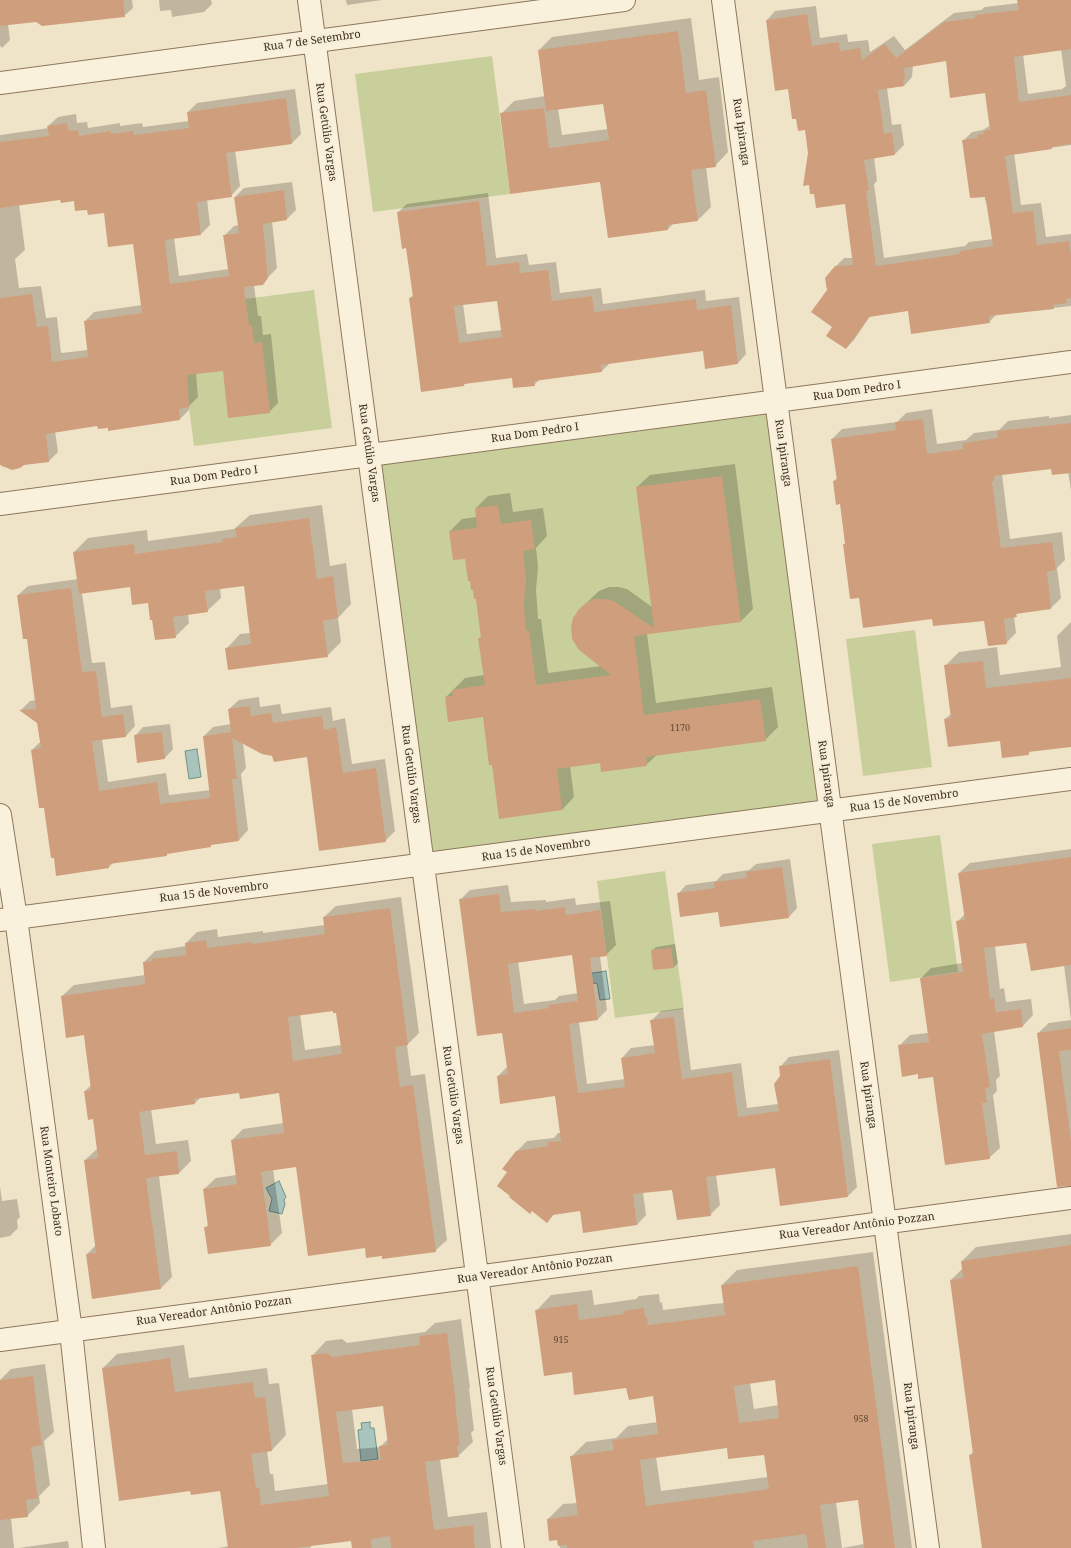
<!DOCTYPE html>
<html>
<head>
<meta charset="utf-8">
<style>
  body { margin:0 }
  canvas { display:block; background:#f0e4c8 }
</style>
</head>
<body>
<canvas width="1071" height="1548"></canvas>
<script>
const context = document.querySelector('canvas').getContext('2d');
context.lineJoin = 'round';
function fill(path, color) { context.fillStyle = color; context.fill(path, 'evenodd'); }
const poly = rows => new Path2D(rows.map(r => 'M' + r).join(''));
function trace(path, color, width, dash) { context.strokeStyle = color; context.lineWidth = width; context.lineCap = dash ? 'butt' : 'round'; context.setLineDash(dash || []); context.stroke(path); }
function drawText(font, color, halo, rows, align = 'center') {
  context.font = font + ' "Noto Serif",serif'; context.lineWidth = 4; context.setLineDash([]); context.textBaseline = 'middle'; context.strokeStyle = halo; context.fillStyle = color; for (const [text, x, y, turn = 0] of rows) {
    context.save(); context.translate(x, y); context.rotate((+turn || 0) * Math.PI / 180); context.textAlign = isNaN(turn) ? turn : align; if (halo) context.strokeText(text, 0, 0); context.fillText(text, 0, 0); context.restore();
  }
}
fill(poly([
  [492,56,510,194,373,212,355,74],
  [314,290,332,428,194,446,176,308],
  [776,401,831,810,423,865,369,455],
  [915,630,932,767,863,776,846,639],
  [940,835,958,972,890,982,872,844],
  [665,871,684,1009,615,1018,597,881]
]), '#c9cf9b');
const water = poly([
  [197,749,201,777,189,779,185,751,197,749],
  [606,971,610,999,600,1000,597,983,587,984,586,974,606,971],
  [279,1181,286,1197,284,1200,285,1204,282,1214,269,1211,272,1199,266,1188,279,1181],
  [370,1422,370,1428,374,1428,378,1459,361,1461,358,1430,362,1429,361,1423,370,1422]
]);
fill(water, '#a9c4bc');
trace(water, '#6f938a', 1);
fill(poly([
  [0,0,132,0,133,8,124,16,79,22,79,20,36,21,8,24,10,40,2,48,0,46],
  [159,0,211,0,212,4,204,12,172,17,171,10,160,11],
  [346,0,382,0,347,5],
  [1018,0,1071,0,1071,145,1014,153,1021,205,1041,203,1046,237,1071,234,1071,306,997,314,989,322,909,310,871,315,854,340,846,348,834,327,835,267,844,258,853,258,846,203,809,153,806,129,789,88,767,20,775,11,816,6,820,38,847,34,848,42,868,40,870,52,894,36,905,50,954,13,981,10,985,7,1019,3],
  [1061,49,1066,86,1062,89,1028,94,1023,54],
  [946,60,986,92,991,125,983,130,972,132,964,140,985,196,993,239,969,242,965,246,884,258,874,184,877,181,874,157,895,154,904,145,901,124,892,125,887,88,904,86,912,77,913,65],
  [691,18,699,80,719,77,728,152,715,166,706,167,711,207,698,220,673,224,668,229,601,181,511,192,501,114,514,101,545,96,539,50,552,37],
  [604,103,608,129,562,135,558,108],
  [295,89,301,134,292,143,235,150,240,186,231,196,207,199,210,225,201,234,174,238,179,276,229,269,225,235,234,226,239,225,235,197,244,188,292,182,296,210,287,219,272,221,277,268,262,284,254,285,258,316,261,316,263,335,271,334,278,403,269,412,224,370,196,373,198,397,189,406,189,410,180,419,109,430,109,427,98,425,55,431,58,452,49,461,3,467,0,463,0,135,49,128,48,126,58,117,76,114,77,123,87,122,88,128,120,123,120,126,142,123,143,127,189,121,188,112,197,103],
  [61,198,75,200,88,209,105,212,134,243,142,305,94,312,85,321,88,350,61,353,57,317,46,318,41,286,19,288,15,259,25,250,19,204],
  [488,193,496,258,527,254,529,265,556,262,560,293,601,288,603,304,705,290,706,301,739,297,746,354,738,363,703,350,611,362,602,371,540,379,534,385,513,377,466,383,464,385,410,298,414,294,407,247,398,212,407,204],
  [498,300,502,330,467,334,463,304],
  [932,409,937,444,966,440,974,433,999,430,1008,421,1049,416,1049,418,1071,415,1071,490,1068,472,1052,468,1002,474,1010,539,1062,532,1065,560,1057,568,1061,598,1051,608,1020,612,1014,616,1016,633,1006,643,985,620,933,617,860,597,844,545,846,543,841,503,834,481,837,478,832,439,842,429,897,422,906,413],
  [735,464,753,609,741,621,647,634,656,703,772,687,778,727,765,740,657,755,646,765,601,762,570,766,574,797,562,810,493,764,484,716,446,697,465,678,484,675,479,639,482,636,476,598,466,558,450,531,462,519,477,517,476,508,488,496,510,493,513,512,543,508,547,536,536,548,538,567,536,590,538,619,541,619,548,673,601,666,579,610,599,591,609,587,618,587,627,589,652,607,637,487,650,475],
  [322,505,330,566,346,563,351,604,338,618,341,642,327,656,227,648,240,634,251,633,245,585,220,588,221,598,207,611,188,614,189,623,175,637,149,602,130,586,82,593,92,663,105,662,111,708,132,705,135,726,126,736,102,739,108,782,166,773,169,795,211,790,204,736,213,727,231,724,229,709,239,700,259,697,260,707,280,704,282,714,331,707,333,721,345,718,352,764,385,759,395,831,385,841,307,756,273,755,243,743,246,768,241,774,248,830,239,840,214,843,210,846,114,862,109,867,45,806,32,750,41,741,38,722,21,710,30,701,36,700,28,638,18,595,28,586,78,579,74,552,88,538,147,530,148,541,234,529,250,515],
  [1071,622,1071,746,1031,751,1028,754,1001,739,945,719,952,713,945,666,959,652,997,647,1000,675,1061,667,1057,636],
  [170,724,173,749,165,758,138,762,135,736,143,727],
  [1071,849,1071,1167,1038,1033,1049,1023,1071,1020,1064,965,1027,941,995,946,1000,989,1004,988,1006,1002,1031,999,1033,1015,1023,1026,994,1031,1000,1076,996,1080,997,1091,993,1095,1000,1148,989,1158,934,1076,919,1073,899,1046,910,1035,928,1033,921,978,931,968,963,963,957,922,965,914,959,873,970,863],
  [790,859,797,908,789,917,678,894,686,885,716,881,723,874,749,870,756,864],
  [508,885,511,902,546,900,546,902,575,898,576,905,610,901,616,945,606,955,600,956,607,1010,598,1019,579,1022,587,1084,625,1079,622,1058,631,1048,655,1045,651,1021,661,1011,683,1008,691,1070,741,1063,747,1108,778,1104,781,1076,780,1067,789,1057,839,1050,857,1187,848,1196,775,1167,716,1175,720,1205,710,1215,673,1189,643,1192,646,1215,637,1225,581,1210,555,1213,547,1222,511,1195,508,1172,517,1151,527,1141,554,1138,558,1133,561,1133,556,1095,498,1076,507,1067,503,1032,460,900,470,890],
  [573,954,578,993,559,996,555,1000,524,1004,518,961],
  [401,897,419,1033,407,1045,411,1076,425,1074,447,1240,435,1251,383,1255,366,1247,297,1166,273,1169,282,1233,270,1245,205,1228,209,1224,204,1189,216,1178,236,1175,232,1140,243,1129,284,1123,280,1092,240,1091,201,1097,195,1103,151,1109,156,1144,188,1140,191,1161,179,1173,159,1176,172,1277,161,1288,87,1254,96,1245,85,1160,98,1148,94,1118,85,1091,91,1085,84,1034,62,996,74,985,145,975,144,962,155,951,186,946,186,943,197,932,217,929,218,937,263,931,263,933,325,925,324,917,336,906],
  [334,1009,337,1012,341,1045,305,1050,300,1014],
  [675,944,678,963,674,967,652,951,656,947],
  [0,1186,2,1201,17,1199,20,1217,17,1220,18,1228,10,1236,0,1238],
  [1071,1234,1071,1548,983,1548,970,1455,974,1451,951,1280,963,1268,962,1261,976,1247],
  [873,1252,912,1548,560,1548,558,1539,548,1519,563,1504,577,1503,571,1457,586,1442,616,1438,628,1426,658,1422,654,1395,572,1371,537,1310,551,1295,592,1290,594,1305,636,1299,639,1296,659,1294,660,1303,662,1302,663,1310,713,1304,724,1303,722,1285,737,1270],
  [776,1379,779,1405,754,1409,750,1383],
  [728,1447,765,1454,768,1477,661,1491,656,1457],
  [859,1499,864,1544,842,1548,836,1502],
  [461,1319,470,1388,469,1389,474,1430,471,1433,473,1442,458,1456,440,1459,448,1517,487,1512,491,1548,353,1548,351,1539,313,1544,310,1548,218,1548,229,1546,221,1489,191,1490,103,1368,117,1354,184,1345,189,1378,267,1368,269,1384,279,1383,286,1435,272,1450,267,1450,270,1474,273,1474,275,1491,328,1484,312,1356,326,1341,342,1339,347,1343,425,1332,435,1323],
  [384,1405,388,1439,380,1447,357,1449,352,1409],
  [45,1364,54,1432,44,1441,50,1485,39,1496,40,1503,27,1516,11,1518,14,1548,0,1548,0,1380,11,1369],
  [68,1541,69,1548,19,1548]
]), '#0003');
fill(poly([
  [0,0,123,0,125,17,42,26,36,22,0,26],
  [1017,0,1071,0,1071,49,1014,57,1019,102,1071,95,1071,144,1052,147,1052,149,1005,156,1013,213,1033,211,1037,245,1069,241,1071,255,1071,298,1066,299,1067,303,1053,305,1054,309,989,316,990,323,911,334,908,311,869,317,846,349,826,336,832,327,811,312,827,290,825,278,835,266,853,265,845,204,816,208,814,194,810,194,809,185,803,186,808,153,805,130,798,131,796,119,792,119,788,89,775,91,766,20,807,14,812,46,839,42,840,51,860,48,862,60,885,44,896,58,944,22,975,18,975,15,1019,10],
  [946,61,950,98,985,93,990,130,983,131,984,134,977,135,978,138,962,140,970,198,985,197,985,201,986,200,993,246,960,251,960,254,876,266,866,191,869,190,864,160,895,155,892,132,884,134,878,90,904,86,903,80,905,79,904,68],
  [678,31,686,93,706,90,716,167,691,170,698,221,668,225,668,230,608,238,600,182,510,194,500,113,544,108,549,148,609,140,603,104,546,111,538,50],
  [286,98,292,144,226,153,232,197,197,202,201,235,165,240,170,284,229,276,223,235,239,233,234,197,284,190,287,220,263,224,268,278,263,285,244,287,249,325,252,325,254,343,262,342,270,413,228,418,223,371,187,375,189,407,179,409,180,420,108,431,108,428,98,429,97,426,46,434,49,462,24,465,20,468,12,470,0,465,0,298,32,294,37,327,48,326,52,362,88,357,84,321,142,313,133,244,108,247,104,213,88,215,87,210,75,211,74,201,61,203,60,200,0,208,0,142,49,136,47,126,67,123,69,131,78,130,79,136,111,131,111,134,134,131,134,135,189,128,187,112],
  [479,201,487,266,519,262,520,273,548,270,552,301,592,296,594,312,696,299,697,310,731,305,738,364,705,369,703,351,601,365,602,372,534,381,535,386,513,388,512,378,464,384,464,386,421,392,409,298,413,297,406,248,402,249,397,212],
  [497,301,502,337,459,343,454,306],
  [923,419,927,454,963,449,963,443,998,438,997,431,1071,423,1071,473,1052,475,1051,469,994,476,994,481,992,482,1001,548,1052,542,1056,570,1047,572,1051,609,1016,614,1017,617,1004,619,1007,644,988,646,984,621,933,626,932,619,863,628,859,598,850,599,843,544,845,544,840,504,836,505,833,481,837,480,831,439,896,430,895,422],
  [722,476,741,622,634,636,644,715,760,699,766,741,646,757,647,766,601,772,600,763,557,769,562,810,499,819,492,765,489,765,483,717,448,722,445,697,453,696,452,690,485,685,478,638,481,638,476,599,474,599,473,590,471,590,470,581,468,581,465,559,453,560,449,531,477,528,475,508,498,505,501,524,531,520,535,549,523,551,526,580,524,603,526,631,529,630,536,685,611,675,579,650,572,639,571,627,573,618,579,609,586,603,595,599,605,599,614,601,654,628,636,487],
  [309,518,317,579,333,576,338,618,323,621,328,657,228,670,225,648,251,644,244,586,205,591,208,612,173,617,176,638,155,640,152,620,150,620,148,603,132,605,130,587,79,594,73,552,134,544,135,554,223,542,222,539,237,537,235,528],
  [71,588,82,672,96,671,102,717,123,714,126,737,92,741,99,791,157,782,160,804,210,798,203,736,231,732,228,709,250,706,251,716,271,713,273,723,322,716,324,730,336,727,343,773,376,768,386,842,319,851,307,757,274,762,272,756,262,754,232,738,237,779,232,779,239,841,211,845,211,847,167,854,167,856,109,864,109,868,56,876,54,858,51,858,44,808,39,808,31,750,41,748,37,723,19,710,36,709,27,639,23,639,17,595],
  [983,661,986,688,1071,678,1071,747,1028,752,1029,755,1002,758,1000,741,948,747,944,719,951,718,944,665],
  [162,732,165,759,137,763,134,735],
  [1071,857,1071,965,1031,971,1026,943,984,948,990,999,994,998,996,1012,1021,1009,1023,1027,982,1034,990,1087,985,1088,987,1103,982,1103,990,1159,945,1165,933,1077,918,1079,918,1074,902,1077,898,1045,929,1042,920,978,963,972,956,921,965,920,958,873],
  [782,867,789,918,720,927,718,912,680,917,677,893,715,888,714,882,747,878,746,872],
  [499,894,501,912,536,909,536,911,565,907,566,915,600,910,607,956,590,958,598,1020,569,1024,578,1093,625,1087,621,1058,655,1053,650,1020,674,1017,682,1079,732,1072,738,1117,779,1111,774,1084,780,1076,779,1066,830,1059,848,1197,780,1206,775,1168,706,1177,711,1216,677,1220,672,1190,633,1194,637,1225,583,1233,580,1211,553,1215,547,1223,532,1211,530,1214,509,1197,510,1196,497,1186,507,1172,502,1169,516,1151,548,1146,548,1142,561,1141,555,1096,500,1104,497,1076,508,1074,502,1033,477,1036,459,899],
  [572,955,578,1001,548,1005,549,1008,514,1013,508,964],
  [390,908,408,1045,395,1047,400,1087,413,1085,436,1252,382,1259,382,1256,366,1258,365,1248,308,1256,296,1167,261,1172,271,1246,208,1254,204,1227,208,1227,203,1189,237,1184,231,1140,284,1133,279,1093,240,1099,239,1093,194,1099,195,1104,139,1112,145,1155,177,1151,179,1174,146,1178,161,1289,92,1299,86,1254,96,1253,84,1160,98,1158,93,1119,88,1120,84,1091,91,1090,84,1035,66,1038,61,996,145,984,143,962,152,961,152,959,186,955,185,943,206,940,207,948,252,942,252,944,325,934,323,917],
  [333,1011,333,1013,336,1013,342,1054,293,1061,288,1017],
  [671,948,674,968,653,970,651,950],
  [1071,1028,1071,1050,1059,1051,1071,1141,1071,1186,1057,1187,1037,1033],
  [1071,1245,1071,1548,982,1548,969,1455,973,1454,950,1280,963,1278,961,1261],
  [858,1266,895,1548,864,1548,858,1500,820,1505,826,1548,808,1548,806,1534,753,1541,754,1548,567,1548,567,1545,558,1546,557,1540,549,1541,547,1519,578,1515,570,1456,614,1450,612,1440,658,1434,653,1396,629,1400,626,1388,574,1395,572,1372,544,1376,535,1310,577,1304,579,1320,624,1314,623,1311,644,1308,645,1317,647,1317,648,1325,697,1319,725,1315,721,1285],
  [775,1380,779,1418,739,1423,734,1386],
  [727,1448,728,1459,764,1455,769,1489,646,1506,640,1460],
  [447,1333,456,1403,455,1404,460,1445,457,1446,459,1457,425,1462,434,1530,473,1525,475,1548,391,1548,390,1536,371,1539,372,1548,352,1548,351,1541,295,1548,228,1548,220,1491,191,1495,190,1491,119,1501,102,1368,170,1358,175,1392,253,1382,255,1398,265,1397,272,1451,251,1454,256,1488,259,1488,261,1505,329,1496,311,1355,328,1353,332,1357,420,1345,419,1336],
  [383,1406,388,1445,379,1446,381,1460,343,1463,336,1412],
  [33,1376,42,1445,31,1447,38,1498,26,1500,28,1517,0,1520,0,1380]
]), '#cf9f7d');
const minor = poly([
  [309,0,513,1548],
  [723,0,928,1548],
  [0,83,624,0],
  [0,504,1071,362],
  [0,815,16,918,71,1331,94,1548],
  [0,920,1071,779],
  [0,1340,1071,1198]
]);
trace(minor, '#8d765c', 24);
trace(minor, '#faf1dc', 22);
drawText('9px', '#624a37', null, [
  ["1170",680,728],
  ["915",561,1340],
  ["958",861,1419]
]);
drawText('11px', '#3d2e20', '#f7eed8', [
  ["Rua 7 de Setembro",312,41,-8],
  ["Rua Getúlio Vargas",326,132,82],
  ["Rua Ipiranga",741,132,82],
  ["Rua Dom Pedro I",857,391,-8],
  ["Rua Dom Pedro I",535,433,-8],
  ["Rua Getúlio Vargas",369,453,82],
  ["Rua Ipiranga",783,453,82],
  ["Rua Dom Pedro I",214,476,-8],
  ["Rua Getúlio Vargas",411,774,83],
  ["Rua Ipiranga",826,774,82],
  ["Rua 15 de Novembro",904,801,-8],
  ["Rua 15 de Novembro",536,850,-8],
  ["Rua 15 de Novembro",214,892,-7],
  ["Rua Getúlio Vargas",453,1095,82],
  ["Rua Ipiranga",868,1095,82],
  ["Rua Monteiro Lobato",51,1181,82],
  ["Rua Vereador Antônio Pozzan",857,1226,-7],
  ["Rua Vereador Antônio Pozzan",535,1269,-8],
  ["Rua Vereador Antônio Pozzan",214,1311,-8],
  ["Rua Getúlio Vargas",496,1416,82],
  ["Rua Ipiranga",911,1416,83]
]);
</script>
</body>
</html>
